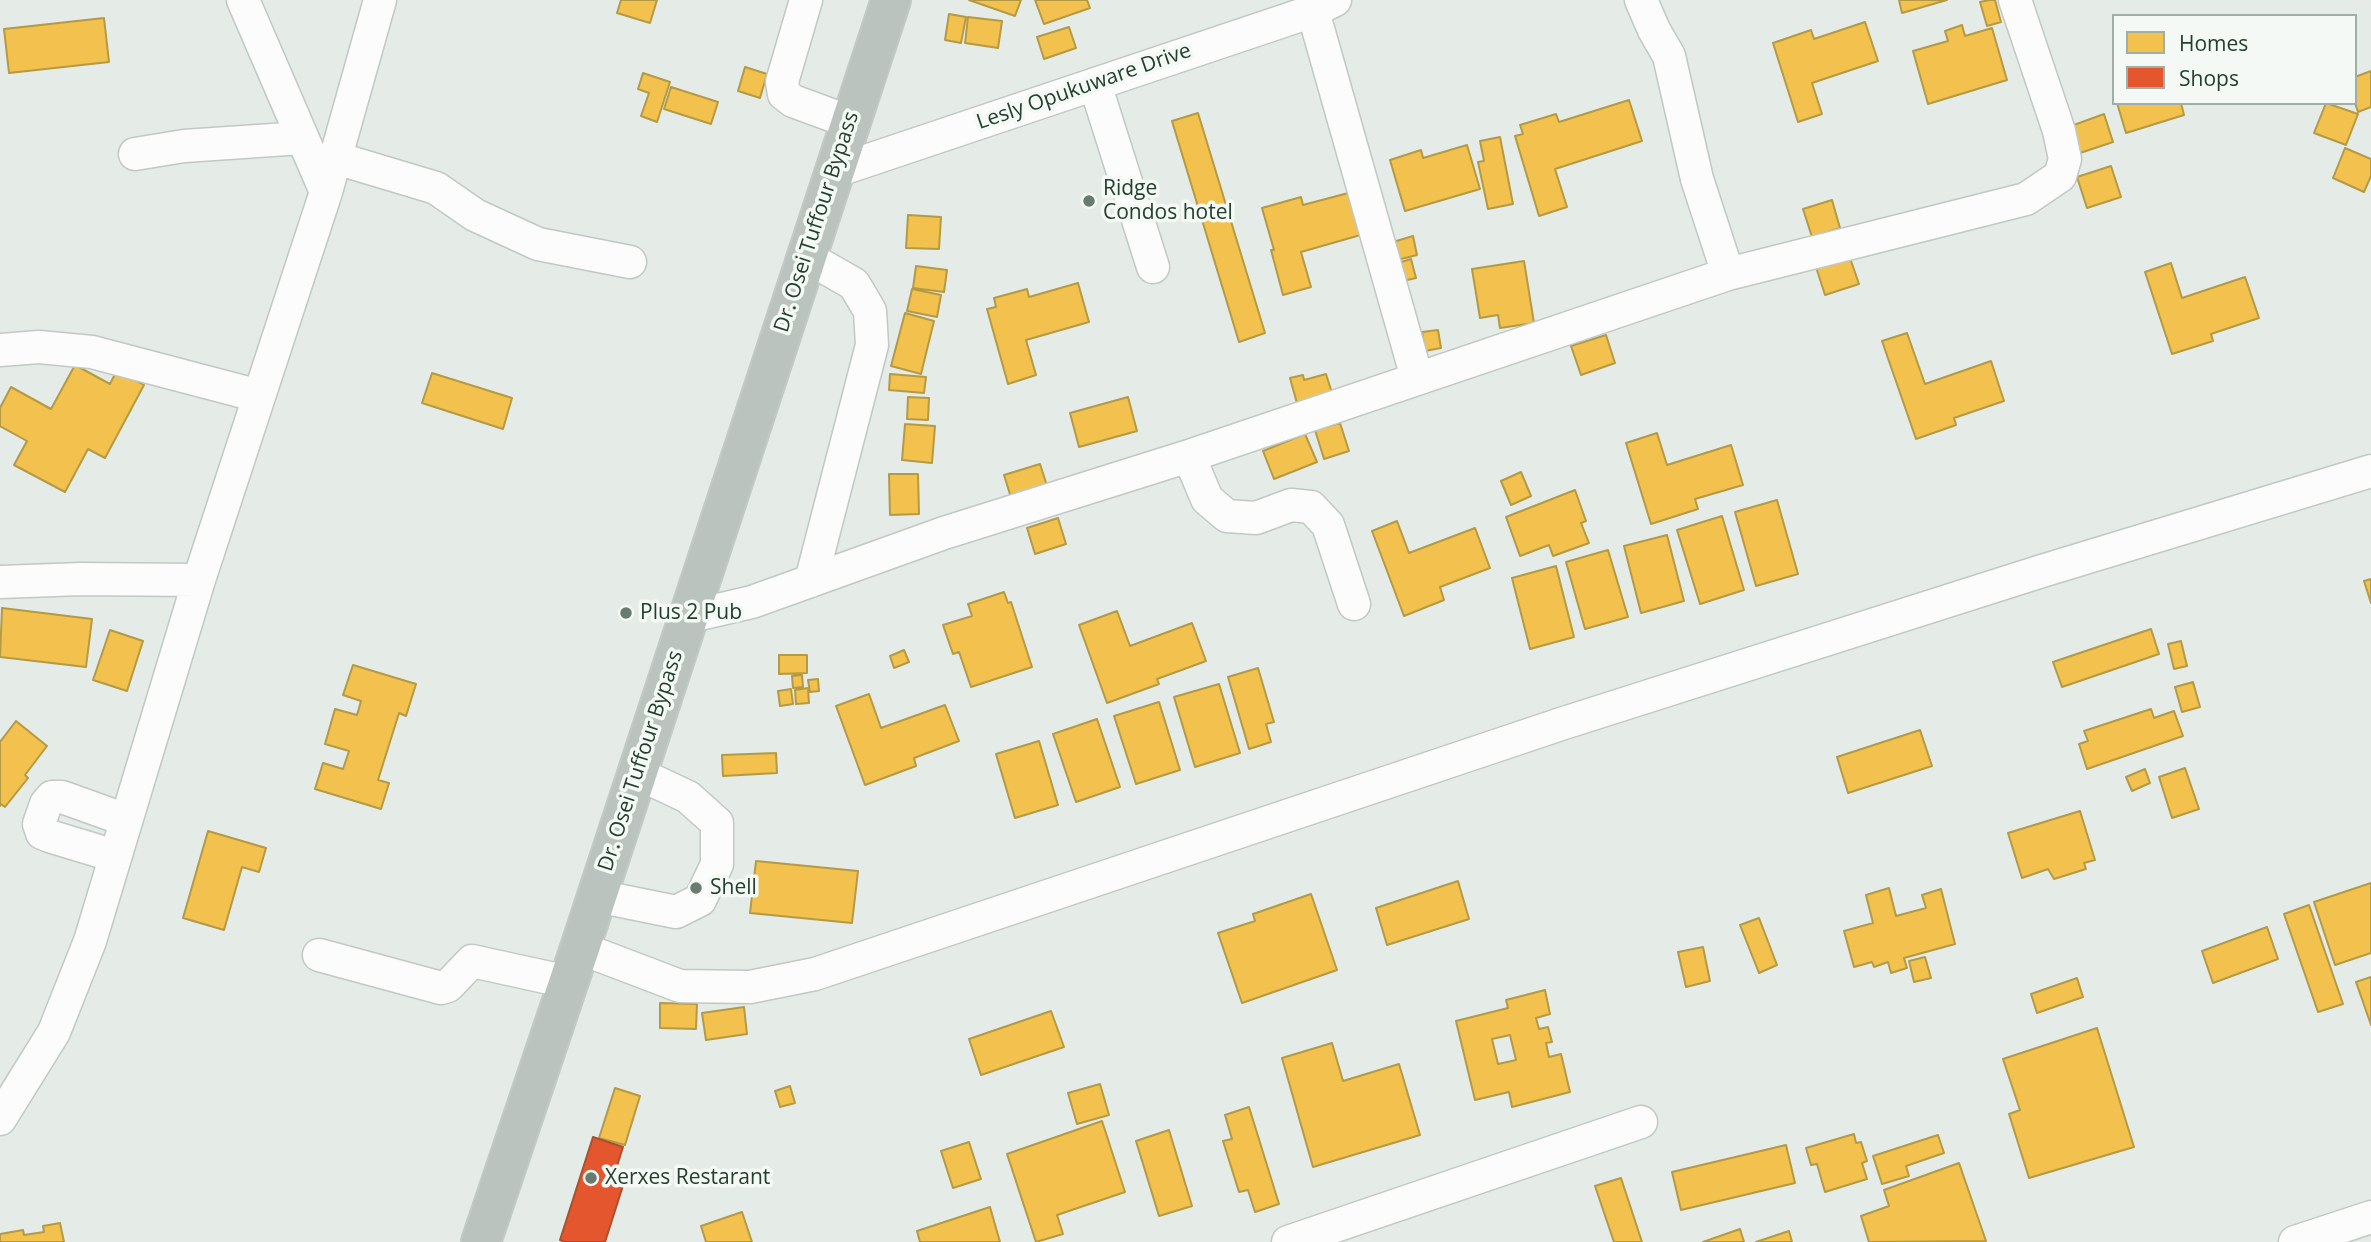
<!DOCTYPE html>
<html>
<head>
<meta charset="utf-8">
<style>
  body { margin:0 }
  #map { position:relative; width:2371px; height:1242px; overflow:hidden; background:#e5ebe7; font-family:"Open Sans",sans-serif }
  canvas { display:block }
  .legend { position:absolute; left:2112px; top:14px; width:245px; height:91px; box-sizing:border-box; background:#f4f9f5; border:2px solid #a0afa5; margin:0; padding:9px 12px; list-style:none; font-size:21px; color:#233f2e }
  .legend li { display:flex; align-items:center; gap:14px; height:35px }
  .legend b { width:35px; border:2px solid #a0afa5 }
</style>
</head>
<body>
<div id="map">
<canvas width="2371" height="1242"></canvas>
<ul class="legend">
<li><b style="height:19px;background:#f2c14e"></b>Homes</li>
<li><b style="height:19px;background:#e4572e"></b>Shops</li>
</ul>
</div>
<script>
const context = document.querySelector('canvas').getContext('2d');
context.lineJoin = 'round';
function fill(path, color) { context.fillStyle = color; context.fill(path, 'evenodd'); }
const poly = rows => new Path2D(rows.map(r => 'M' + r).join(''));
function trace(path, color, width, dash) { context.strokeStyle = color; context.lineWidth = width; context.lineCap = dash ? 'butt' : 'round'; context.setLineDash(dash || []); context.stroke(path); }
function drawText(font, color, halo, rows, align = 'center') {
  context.font = font + ' "Open Sans",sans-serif'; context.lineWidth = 7; context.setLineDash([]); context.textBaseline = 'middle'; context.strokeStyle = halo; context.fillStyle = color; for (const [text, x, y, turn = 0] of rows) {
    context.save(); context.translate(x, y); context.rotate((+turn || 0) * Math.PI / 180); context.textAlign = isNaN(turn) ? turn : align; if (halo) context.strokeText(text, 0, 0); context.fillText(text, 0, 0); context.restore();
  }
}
const homes = poly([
  [621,0,657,0,650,23,617,13,621,0],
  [969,0,1021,0,1015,16,969,0],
  [1035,0,1087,0,1090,8,1044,24,1035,0],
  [1899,0,1947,0,1902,13,1899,0],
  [1989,0,1995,0,2001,22,1987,26,1980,2,1989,0],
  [949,14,966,17,961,43,945,40,949,14],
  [968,17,1002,21,998,48,965,43,968,17],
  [104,18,109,62,9,73,4,29,104,18],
  [1865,22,1878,61,1812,83,1822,114,1798,122,1773,43,1811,30,1814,39,1865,22],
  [1962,25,1965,36,1992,28,2007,80,1928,104,1913,51,1948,41,1945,31,1962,25],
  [1069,27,1076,48,1044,59,1037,37,1069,27],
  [745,67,767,74,760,98,738,91,745,67],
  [2371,71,2371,107,2358,112,2355,103,2355,77,2371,71],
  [643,73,670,82,657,122,641,116,649,93,638,89,643,73],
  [671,87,718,102,711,124,664,109,671,87],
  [1629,100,1642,141,1555,169,1567,207,1539,216,1515,136,1523,134,1520,125,1556,114,1559,122,1629,100],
  [2117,103,2181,103,2184,115,2126,133,2117,103],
  [2326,103,2358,114,2346,145,2314,133,2326,103],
  [1198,113,1265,333,1239,342,1172,121,1198,113],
  [2104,114,2113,142,2080,153,2071,126,2104,114],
  [1500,137,1513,204,1488,209,1478,162,1484,161,1480,141,1500,137],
  [1467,145,1480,189,1405,211,1390,160,1421,150,1423,158,1467,145],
  [2345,148,2371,159,2371,176,2364,192,2333,178,2345,148],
  [2111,166,2121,197,2087,208,2077,177,2111,166],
  [1352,192,1364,234,1301,252,1311,287,1283,295,1271,250,1274,250,1262,208,1301,197,1303,205,1352,192],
  [1832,200,1840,228,1812,237,1803,209,1832,200],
  [908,215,941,217,939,249,906,248,908,215],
  [1413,236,1417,255,1397,260,1393,242,1413,236],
  [1849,255,1859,284,1825,295,1816,267,1849,255],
  [1411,259,1416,278,1403,281,1398,263,1411,259],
  [1524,261,1534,323,1500,328,1498,315,1480,318,1472,269,1524,261],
  [2171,263,2182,298,2245,277,2259,318,2211,334,2213,341,2172,354,2145,272,2171,263],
  [916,266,947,270,944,292,913,288,916,266],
  [1078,283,1089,322,1026,340,1036,375,1008,384,987,309,996,307,994,298,1027,289,1029,297,1078,283],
  [912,289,941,295,937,317,907,311,912,289],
  [905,313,934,321,921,374,891,366,905,313],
  [1438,330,1441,348,1425,351,1422,332,1438,330],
  [1907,333,1925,384,1991,361,2004,401,1954,418,1956,425,1916,439,1882,341,1907,333],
  [1606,335,1615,363,1581,375,1571,346,1606,335],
  [75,365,110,384,117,370,144,385,105,458,88,449,65,492,14,465,27,441,0,426,0,408,11,387,51,409,75,365],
  [432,373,512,398,503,429,422,403,432,373],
  [890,374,926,377,924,393,889,390,890,374],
  [1326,374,1333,396,1298,407,1290,378,1303,375,1304,380,1326,374],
  [908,397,929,398,928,420,907,419,908,397],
  [1128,397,1137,431,1079,447,1070,413,1128,397],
  [1340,423,1349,451,1324,459,1315,430,1340,423],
  [905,424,935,426,932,463,902,460,905,424],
  [1657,433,1667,465,1731,445,1743,485,1695,499,1698,509,1651,524,1626,443,1657,433],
  [1305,434,1317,462,1274,479,1263,451,1305,434],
  [1040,464,1049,492,1013,504,1004,475,1040,464],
  [1521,472,1531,496,1511,505,1501,481,1521,472],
  [889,474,918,474,919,514,890,515,889,474],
  [1575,490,1586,521,1581,523,1589,543,1553,556,1549,545,1520,556,1506,517,1575,490],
  [1777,500,1798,574,1756,586,1735,512,1777,500],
  [1722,516,1744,590,1700,604,1677,530,1722,516],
  [1058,518,1066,544,1035,554,1027,528,1058,518],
  [1397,521,1409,553,1475,528,1490,568,1440,587,1444,600,1404,616,1372,531,1397,521],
  [1667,535,1684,601,1641,613,1624,546,1667,535],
  [1608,550,1628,617,1585,629,1566,562,1608,550],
  [1556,566,1574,637,1530,649,1512,578,1556,566],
  [2371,579,2371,603,2364,581,2371,579],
  [1004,592,1008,603,1011,602,1032,667,971,687,959,652,953,654,943,625,972,616,968,604,1004,592],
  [2,608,92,619,86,667,0,657,2,608],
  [1117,611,1130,646,1192,623,1206,661,1157,679,1159,684,1107,703,1079,625,1117,611],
  [2151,629,2159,654,2062,687,2053,662,2151,629],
  [110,630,143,641,127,691,93,680,110,630],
  [2181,641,2187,666,2174,669,2168,644,2181,641],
  [904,650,909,662,894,668,890,656,904,650],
  [779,655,807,655,807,673,779,674,779,655],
  [353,665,416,684,406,716,399,713,378,780,389,783,381,809,315,789,323,763,343,769,349,751,325,744,335,709,357,715,361,701,343,695,353,665],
  [1258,668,1274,722,1266,724,1271,742,1249,749,1228,677,1258,668],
  [802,675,803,687,793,688,792,676,802,675],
  [818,679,819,691,810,692,808,680,818,679],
  [2193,682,2200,707,2182,712,2175,687,2193,682],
  [1219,684,1240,753,1195,767,1174,697,1219,684],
  [808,688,809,703,796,704,795,690,808,688],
  [791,689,793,704,780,706,778,691,791,689],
  [869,694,881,728,945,705,959,741,914,758,916,766,865,785,836,706,869,694],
  [1159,702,1180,770,1136,784,1114,716,1159,702],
  [2151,709,2154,718,2174,711,2183,736,2087,769,2079,744,2088,741,2084,731,2151,709],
  [1097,719,1120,787,1076,802,1053,734,1097,719],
  [16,721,47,746,25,775,28,778,5,807,1,804,0,806,0,742,16,721],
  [1920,730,1932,766,1848,793,1837,757,1920,730],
  [1039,741,1058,805,1015,818,996,754,1039,741],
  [776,753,777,773,723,776,722,755,776,753],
  [2185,768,2199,809,2172,818,2159,777,2185,768],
  [2145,769,2150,783,2132,791,2126,777,2145,769],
  [2080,811,2095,860,2084,863,2086,869,2054,879,2048,869,2022,878,2008,833,2080,811],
  [208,831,266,848,259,872,242,867,224,930,183,918,208,831],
  [756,861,858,871,852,923,750,913,756,861],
  [1458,881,1469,919,1387,945,1376,908,1458,881],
  [2371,883,2371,953,2335,965,2314,902,2371,883],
  [1889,888,1896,916,1926,908,1922,895,1941,889,1955,944,1904,958,1907,968,1891,973,1888,962,1874,967,1872,962,1854,967,1844,931,1873,923,1866,895,1889,888],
  [1311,894,1337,970,1242,1003,1218,933,1255,921,1253,914,1311,894],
  [2309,905,2343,1004,2318,1012,2284,914,2309,905],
  [1759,918,1777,965,1759,973,1740,925,1759,918],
  [2267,927,2278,959,2213,983,2202,951,2267,927],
  [1703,947,1710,981,1686,987,1678,952,1703,947],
  [1925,957,1931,978,1914,982,1909,961,1925,957],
  [2371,977,2371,1025,2356,982,2371,977],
  [2077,978,2083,997,2037,1013,2031,994,2077,978],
  [1545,990,1550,1014,1536,1018,1539,1029,1548,1027,1552,1042,1546,1043,1549,1057,1561,1054,1570,1092,1512,1107,1509,1092,1475,1100,1456,1021,1508,1008,1506,1000,1545,990],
  [1510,1035,1516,1060,1498,1064,1492,1039,1510,1035],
  [660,1003,697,1004,696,1029,660,1028,660,1003],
  [744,1007,747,1034,706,1040,702,1013,744,1007],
  [1051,1011,1064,1047,981,1075,969,1039,1051,1011],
  [2097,1028,2134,1147,2029,1178,2009,1114,2020,1110,2003,1059,2097,1028],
  [1332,1043,1343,1081,1399,1064,1420,1135,1313,1167,1282,1058,1332,1043],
  [1100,1084,1109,1115,1077,1124,1068,1093,1100,1084],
  [790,1086,795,1103,780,1107,775,1091,790,1086],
  [615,1088,640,1096,625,1145,599,1138,615,1088],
  [1249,1107,1279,1204,1255,1212,1248,1190,1239,1192,1223,1141,1232,1139,1225,1115,1249,1107],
  [1102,1121,1125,1192,1057,1215,1063,1234,1036,1242,1007,1154,1102,1121],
  [1169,1130,1192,1206,1159,1216,1136,1141,1169,1130],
  [1854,1134,1856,1143,1861,1142,1867,1161,1862,1163,1867,1179,1825,1192,1817,1164,1811,1165,1806,1148,1854,1134],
  [1938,1135,1944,1153,1906,1166,1909,1176,1882,1184,1873,1156,1938,1135],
  [969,1142,981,1179,953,1188,941,1151,969,1142],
  [1786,1145,1795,1183,1681,1210,1672,1172,1786,1145],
  [1959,1163,1986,1241,1869,1242,1861,1216,1889,1206,1884,1190,1959,1163],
  [1621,1178,1642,1242,1614,1242,1595,1186,1621,1178],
  [990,1207,1000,1242,920,1242,917,1231,990,1207],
  [742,1212,752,1242,706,1242,701,1226,742,1212],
  [60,1223,64,1242,0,1242,0,1234,23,1230,24,1235,44,1232,43,1226,60,1223],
  [1740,1229,1744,1242,1703,1242,1740,1229],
  [1789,1231,1792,1242,1756,1242,1789,1231]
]);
fill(homes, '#f2c14e');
trace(homes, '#b49a44', 2);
const shops = poly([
  [593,1137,623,1147,616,1169,627,1173,605,1242,565,1242,560,1240,593,1137]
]);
fill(shops, '#e4572e');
trace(shops, '#aa502e', 2);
const minor = poly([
  [243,0,326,192],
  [806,0,782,82,784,94,793,101,850,122],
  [1641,0,1654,30,1669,56,1697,179,1728,274],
  [1313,11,1417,378],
  [1095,84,1153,267],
  [135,154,184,146,302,138],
  [336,158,436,188,475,215,538,244,630,262],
  [833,172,1313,11,1335,0],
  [805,256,854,284,870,311,872,345,811,581],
  [0,350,39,347,92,352,259,396],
  [1189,456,1207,499,1227,516,1256,518,1291,505,1311,507,1328,525,1354,604],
  [0,582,81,579,199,580],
  [687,617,752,602,944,533,1189,456,1728,274,2026,199,2060,176,2065,159,2059,131,2015,0],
  [115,856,49,836,42,833,39,824,46,804,52,797,62,797,126,820],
  [597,896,676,912,700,900,717,864,717,823,688,797,637,773],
  [580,948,680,986,750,987,815,974,1564,723,2042,571,2371,471],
  [319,955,441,988,448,986,472,961,568,982],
  [0,1119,54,1032,90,941,199,580,326,192,380,0],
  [1288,1242,1641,1122],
  [2295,1242,2371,1217]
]);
const highway = poly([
  [481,1242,580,948,891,0]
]);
trace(minor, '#c2c8c4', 35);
trace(highway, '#c1cac4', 42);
trace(minor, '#fbfcfb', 32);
trace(highway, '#bac3be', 38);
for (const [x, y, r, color] of [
  [1089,201,7,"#677b6f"],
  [626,613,7,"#677b6f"],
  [696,888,7,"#677b6f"],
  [591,1178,7,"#677b6f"]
]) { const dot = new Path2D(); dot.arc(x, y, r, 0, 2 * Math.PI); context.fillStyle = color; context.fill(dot); trace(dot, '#f4f9f5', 2.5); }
drawText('21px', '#233f2e', '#f4f9f5', [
  ["Lesly Opukuware Drive",1084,87,-19],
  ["Dr. Osei Tuffour Bypass",817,222,-72],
  ["Dr. Osei Tuffour Bypass",641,761,-72]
]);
drawText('21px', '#233f2e', '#f4f9f5', [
  ["Ridge",1103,189],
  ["Condos hotel",1103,213],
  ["Plus 2 Pub",640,613],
  ["Shell",710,888],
  ["Xerxes Restarant",605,1178]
], 'left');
</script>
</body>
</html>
